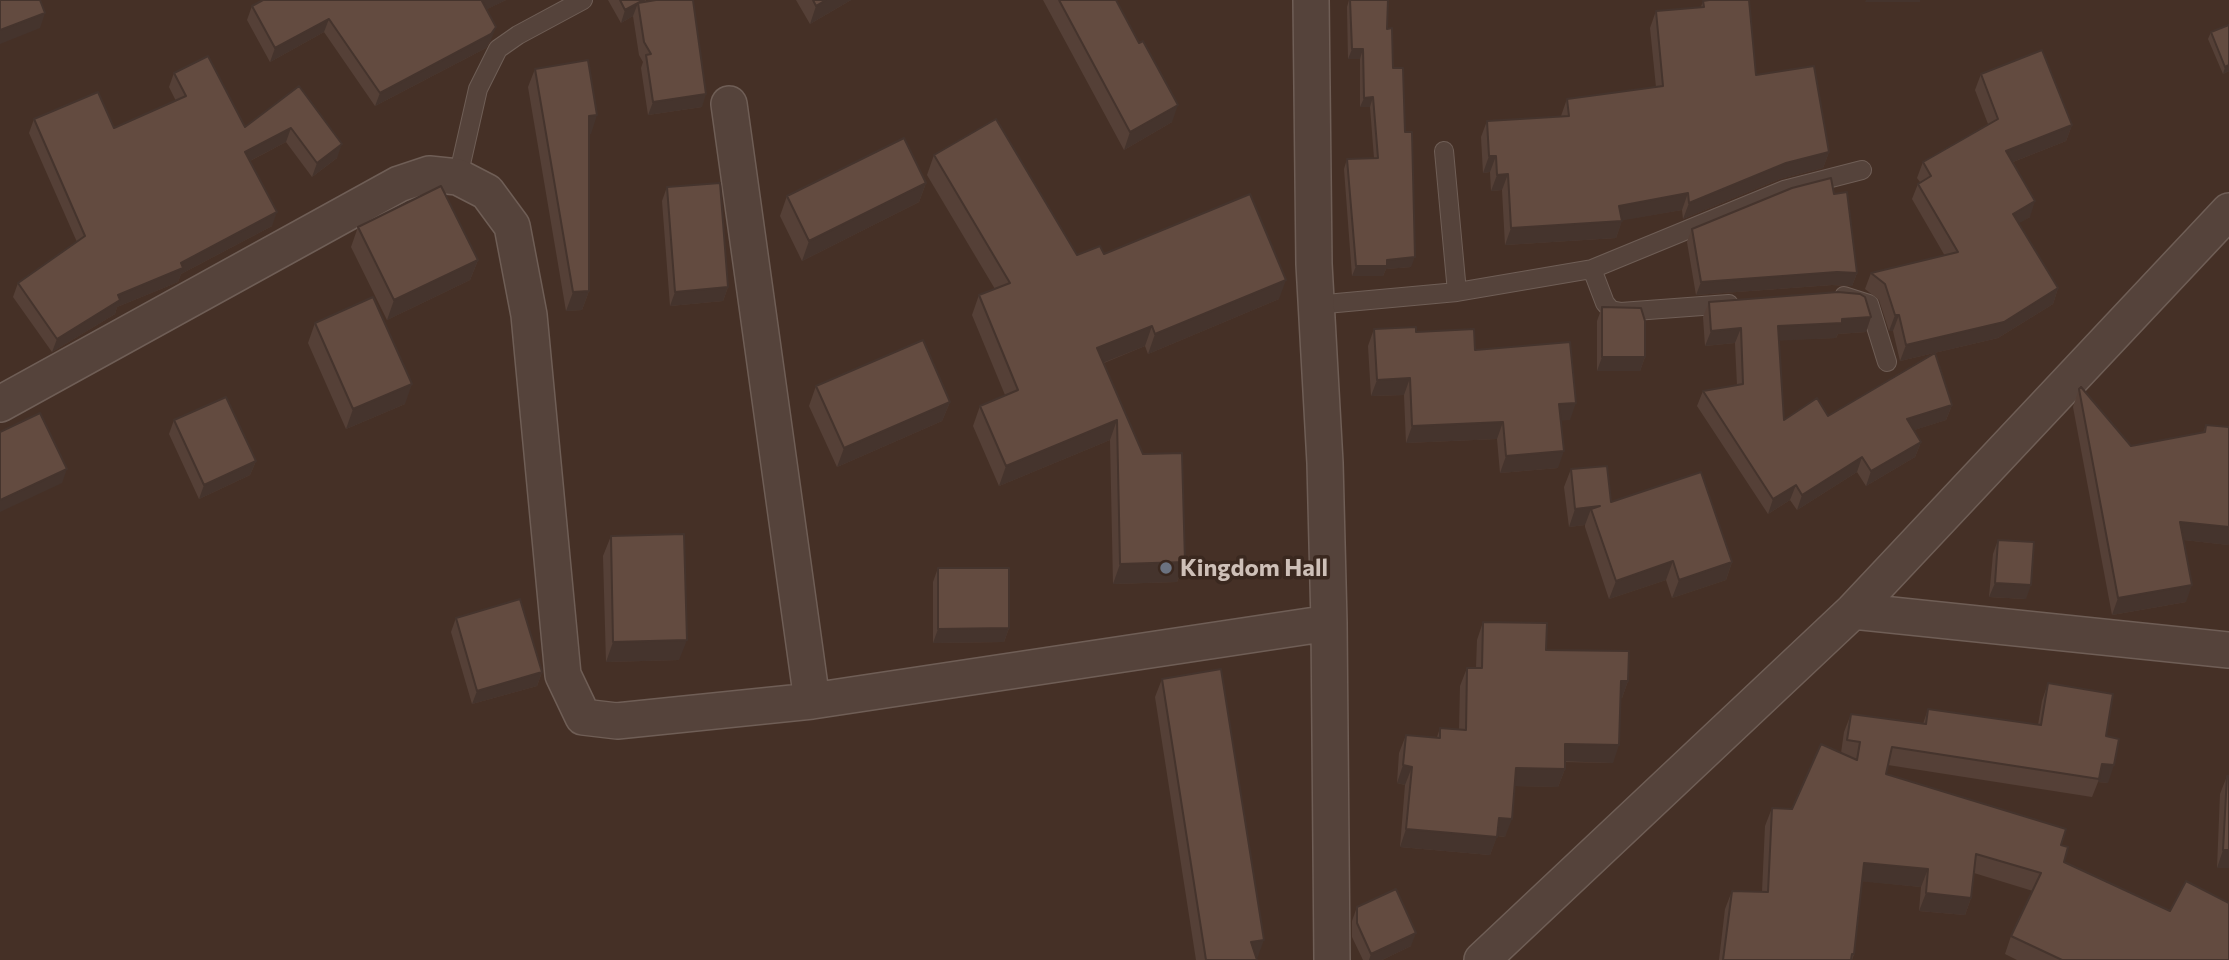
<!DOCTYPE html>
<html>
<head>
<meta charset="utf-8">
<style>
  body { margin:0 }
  canvas { display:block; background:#453026 }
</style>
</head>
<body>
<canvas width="2229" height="960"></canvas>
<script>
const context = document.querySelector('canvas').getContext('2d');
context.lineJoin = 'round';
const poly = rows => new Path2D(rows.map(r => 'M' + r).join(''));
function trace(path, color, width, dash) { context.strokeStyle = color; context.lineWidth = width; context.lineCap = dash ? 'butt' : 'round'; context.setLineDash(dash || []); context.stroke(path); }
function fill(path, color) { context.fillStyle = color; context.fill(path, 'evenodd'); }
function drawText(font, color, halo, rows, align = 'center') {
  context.font = font + ' Commissioner,sans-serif'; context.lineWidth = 7; context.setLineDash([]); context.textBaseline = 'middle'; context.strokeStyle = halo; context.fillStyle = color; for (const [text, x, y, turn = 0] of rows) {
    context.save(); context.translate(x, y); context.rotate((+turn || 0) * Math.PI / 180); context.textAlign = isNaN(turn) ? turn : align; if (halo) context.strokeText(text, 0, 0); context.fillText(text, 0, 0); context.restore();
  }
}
const service = poly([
  [1444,151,1457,292],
  [458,177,478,89,498,49,518,35,583,0],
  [1592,269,1605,303,1611,310,1621,312,1729,304],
  [1844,296,1869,304,1887,362],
  [1315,305,1457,292,1592,269,1784,190,1862,170]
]);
const minor = poly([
  [1311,0,1314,264,1325,463,1329,623,1332,960],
  [729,104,812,701],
  [0,404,399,184,429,174,458,177,487,192,512,226,529,315,563,675,583,717,617,721,812,701,1329,623],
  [1853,611,2229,650],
  [1482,960,1853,611,2229,211]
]);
trace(service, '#6f5e56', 20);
trace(minor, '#6f5e56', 38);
trace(service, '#55433b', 18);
trace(minor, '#55433b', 35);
fill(poly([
  [263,0,506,0,487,9,491,40,486,48,375,106,324,32,270,62,247,20,252,6],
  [608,0,646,0,645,2,702,107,648,115,641,68,643,62,639,55,633,16,621,23],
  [796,0,851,0,810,24],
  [1043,0,1116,0,1172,122,1124,150],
  [1349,0,1388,0,1387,29,1393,68,1405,132,1411,267,1386,269,1383,276,1352,276,1344,169,1347,159,1374,158,1370,107,1360,107,1360,59,1348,59,1347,7],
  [1703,1,1756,75,1829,152,1823,168,1780,179,1683,219,1682,210,1622,220,1616,238,1505,245,1502,190,1491,191,1490,172,1483,173,1481,137,1487,121,1561,116,1567,99,1656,87,1650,28,1656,11,1701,7],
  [2229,25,2229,71,2223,74,2208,39,2211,32],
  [535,69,591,134,589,134,589,291,582,310,566,311,528,87],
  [174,73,245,127,299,86,337,158,312,177,286,142,250,161,272,226,181,274,178,282,117,307,115,314,52,352,13,297,18,283,77,242,29,133,34,119,114,128,176,101,169,87],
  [1981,74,2072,125,2066,141,2013,162,2030,217,2018,223,2058,288,2053,304,1998,338,1900,361,1893,331,1889,331,1879,300,1865,289,1871,273,1945,256,1912,199,1918,184,1920,182,1917,178,1923,162,1988,124,1975,90],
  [934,155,1077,255,1104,254,1279,299,1148,354,1145,346,1104,363,1185,562,1177,582,1113,584,1110,440,999,486,973,426,980,406,1005,395,972,315,979,295,995,289,927,175],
  [926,183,919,202,802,261,780,216,787,196],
  [667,187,728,287,723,301,670,306,662,201],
  [1834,194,1857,273,1852,286,1832,285,1696,295,1687,242,1692,229],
  [358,227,478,260,470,280,387,320,351,247],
  [1709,302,1871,317,1866,332,1838,334,1836,338,1779,340,1784,420,1952,405,1946,420,1914,430,1921,442,1915,457,1866,486,1857,472,1797,510,1790,500,1768,514,1697,406,1703,391,1737,385,1735,343,1705,346,1703,317],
  [1602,307,1645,357,1640,371,1597,371,1597,321],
  [315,323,405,404,346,429,308,343],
  [1374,329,1416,332,1475,350,1570,420,1561,420,1558,468,1500,473,1497,439,1406,443,1404,395,1371,396,1368,346],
  [816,386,950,402,942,421,837,467,809,406],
  [2079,389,2131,446,2203,433,2206,425,2229,427,2229,545,2184,540,2186,602,2112,615,2073,407],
  [174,420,256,461,250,475,199,499,169,434],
  [1571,469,1611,502,1732,562,1726,580,1672,598,1666,580,1609,599,1585,527,1585,525,1569,527,1564,487],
  [611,536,679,660,606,662,603,556],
  [1998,540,2026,599,1989,597,1993,554],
  [938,568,1009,628,1004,642,933,643,933,582],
  [456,618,542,672,537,686,472,704,451,632],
  [1483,622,1546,650,1628,681,1622,698,1620,698,1613,763,1565,762,1565,769,1558,787,1515,786,1505,837,1497,836,1490,855,1400,847,1405,785,1397,783,1399,753,1406,735,1437,737,1440,728,1459,730,1460,686,1467,668,1476,668,1477,640],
  [1162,679,1257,959,1257,960,1196,960,1155,697],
  [2048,683,2106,736,2108,783,2098,782,2092,797,1888,765,1886,774,2061,845,2064,862,2229,960,2017,960,2005,954,2011,936,2033,891,1974,873,1971,898,1965,915,1919,911,1921,887,1862,881,1854,954,1852,960,1719,960,1725,909,1732,891,1762,892,1765,826,1772,808,1792,809,1841,753,1844,732,1851,714,1923,724,1928,709,2038,725,2042,701],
  [2227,776,2229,868,2217,868,2220,794],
  [1357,907,1411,946,1382,960,1363,960,1352,937,1352,921]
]), '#554037');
fill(poly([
  [483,0,506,0,477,14],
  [826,0,851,0,810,24,816,6],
  [1866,0,1920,0,1920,2,1865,2],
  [638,3,633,16,621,23,625,10],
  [45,13,40,28,0,44,0,30],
  [329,19,324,32,270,62,275,48],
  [496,27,491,40,486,48,375,106,380,93],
  [1352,49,1363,49,1360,59,1348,59],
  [2229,65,2229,71,2223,74,2225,67],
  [706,94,702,107,648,115,653,102],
  [1373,97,1370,107,1360,107,1364,98],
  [1178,105,1172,122,1124,150,1130,132],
  [597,115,591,134,582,135,589,116],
  [2072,125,2066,141,2000,167,2006,151],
  [291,128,286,142,240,166,245,152],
  [342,144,337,158,312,177,317,163],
  [1829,152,1823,168,1780,179,1683,219,1689,203,1786,163],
  [1489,156,1496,156,1490,172,1483,173],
  [1508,174,1502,190,1491,191,1497,175],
  [926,183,919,202,802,261,809,241],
  [1688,193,1682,210,1614,222,1622,221,1616,238,1505,245,1511,228,1619,206],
  [2035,201,2030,217,2007,230,2013,214],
  [277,212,272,226,181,274,178,282,117,307,115,314,52,352,57,339,118,295,181,263],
  [1415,257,1411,267,1386,269,1383,276,1352,276,1356,266,1387,260],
  [478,260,470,280,387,320,394,300],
  [1837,272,1857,273,1852,286,1832,285,1696,295,1701,282],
  [1286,280,1279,299,1148,354,1155,334],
  [728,287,723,301,670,306,675,292],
  [2058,288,2053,304,1998,338,1900,361,1906,345],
  [589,291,582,310,566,311,573,292],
  [1895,315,1899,315,1893,331,1889,331],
  [1871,317,1866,332,1838,334,1836,338,1772,341,1778,326,1842,319],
  [1152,326,1145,346,1090,368,1097,348],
  [1741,328,1735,343,1705,346,1711,331],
  [1602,357,1645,357,1640,371,1597,371],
  [1410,378,1404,395,1371,396,1377,380],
  [412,384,405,404,346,429,353,409],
  [950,402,942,421,837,467,844,448],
  [1576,403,1570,420,1553,421,1559,404],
  [1952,405,1946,420,1902,434,1907,419],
  [1117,420,1110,440,999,486,1006,466],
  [1503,422,1497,439,1406,443,1412,426],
  [1921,442,1915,457,1866,486,1871,471],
  [1564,451,1558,468,1500,473,1506,456],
  [1862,457,1857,472,1797,510,1802,495],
  [256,461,250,475,199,499,204,485],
  [67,469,62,483,0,512,0,500],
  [1796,485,1790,500,1768,514,1773,499],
  [1600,506,1591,509,1585,525,1569,527,1575,509],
  [2180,522,2229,527,2229,545,2174,539],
  [1673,561,1666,580,1609,599,1616,581],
  [1185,562,1177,582,1113,584,1120,564],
  [1732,562,1726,580,1672,598,1679,580],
  [1995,583,2031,585,2026,599,1989,597],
  [2192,585,2186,602,2112,615,2118,598],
  [1009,628,1004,642,933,643,938,629],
  [687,640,679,660,606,662,613,642],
  [542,672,537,686,472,704,477,691],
  [1621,681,1628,681,1622,698,1614,698],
  [1565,744,1619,745,1613,763,1559,761],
  [2102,764,2114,765,2108,783,2098,782],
  [1403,765,1412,767,1405,785,1397,783],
  [1516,768,1565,769,1558,787,1510,786],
  [1499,818,1512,819,1505,837,1492,835],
  [1406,829,1497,837,1490,855,1400,847],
  [2223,850,2229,850,2229,868,2217,868],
  [1864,863,1928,869,1921,887,1857,881],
  [1926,893,1971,898,1965,915,1919,911],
  [1416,933,1411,946,1382,960,1369,960,1371,954],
  [1264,940,1257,959,1251,942]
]), '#45342d');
const building = poly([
  [0,0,40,0,45,13,0,30,0,0],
  [263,0,483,0,482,1,496,27,491,34,380,93,329,19,275,48,252,6,263,0],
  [620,0,644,0,638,3,656,0,693,0,706,94,653,102,646,55,651,54,644,42,638,3,625,10,620,0],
  [813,0,826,0,816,6,813,0],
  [1059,0,1116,0,1139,43,1143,41,1178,105,1130,132,1059,0],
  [1350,0,1388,0,1387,29,1392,28,1393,68,1403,68,1405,132,1412,132,1415,257,1387,260,1387,266,1356,266,1347,159,1378,158,1373,97,1364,98,1363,49,1352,49,1350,0],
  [1709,0,1749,0,1756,75,1814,66,1829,152,1786,163,1689,203,1688,193,1619,206,1622,221,1511,228,1508,174,1497,175,1496,156,1489,156,1487,121,1569,116,1567,99,1663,86,1656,11,1704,7,1703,1,1709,0],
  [2229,25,2229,65,2225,67,2211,32,2229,25],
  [2042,50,2072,125,2006,151,2035,201,2013,214,2058,288,2004,322,1906,345,1899,315,1895,315,1885,284,1871,273,1958,252,1918,184,1931,176,1923,162,1998,119,1981,74,2042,50],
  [208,56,245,127,299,86,342,144,317,163,291,128,245,152,277,212,181,263,183,268,118,295,120,300,57,339,18,283,85,236,34,119,98,92,114,128,186,96,174,73,208,56],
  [588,60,597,115,589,116,589,291,573,292,535,69,588,60],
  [996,119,1077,255,1100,246,1104,254,1250,194,1286,280,1155,334,1152,326,1097,348,1143,454,1182,453,1185,562,1120,564,1117,420,1006,466,980,406,1018,390,979,295,1010,283,934,155,996,119],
  [904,138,926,183,809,241,787,196,904,138],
  [1831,178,1834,194,1847,192,1857,273,1837,272,1701,282,1692,229,1792,188,1831,178],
  [720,183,728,287,675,292,667,187,720,183],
  [441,186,478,260,394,300,358,227,441,186],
  [1838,292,1860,294,1865,297,1871,317,1842,319,1842,323,1778,326,1784,420,1817,398,1828,416,1935,353,1952,405,1907,419,1921,442,1871,471,1862,457,1802,495,1796,485,1773,499,1703,391,1743,384,1741,328,1711,331,1709,302,1838,292],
  [373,297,412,384,353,409,315,323,373,297],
  [1602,307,1641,308,1645,321,1645,357,1602,357,1602,307],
  [1416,327,1416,332,1474,329,1475,350,1570,342,1576,403,1559,404,1564,451,1506,456,1503,422,1412,426,1410,378,1377,380,1374,329,1416,327],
  [923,340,950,402,844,448,816,386,923,340],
  [2081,387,2131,446,2205,432,2206,425,2229,427,2229,527,2180,522,2192,585,2118,598,2079,389,2081,387],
  [226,397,256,461,204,485,174,420,226,397],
  [40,413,67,469,0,500,0,432,40,413],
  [1607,466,1611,502,1701,472,1732,562,1679,580,1673,561,1616,581,1591,509,1600,506,1575,509,1571,469,1607,466],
  [684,534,687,640,613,642,611,536,684,534],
  [1998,540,2034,542,2031,585,1995,583,1998,540],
  [938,568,1009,568,1009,628,938,629,938,568],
  [520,599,542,672,477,691,456,618,520,599],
  [1483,622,1547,623,1546,650,1629,651,1628,681,1621,681,1619,745,1565,744,1565,769,1516,768,1512,819,1499,818,1497,837,1406,829,1412,767,1403,765,1406,735,1440,738,1440,728,1466,730,1467,668,1482,668,1483,622],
  [1221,669,1264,940,1251,942,1257,960,1206,960,1162,679,1221,669],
  [2048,683,2113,694,2106,736,2119,739,2114,765,2102,764,2099,779,1892,747,1886,774,2066,829,2061,845,2068,847,2064,862,2170,911,2186,881,2229,903,2229,960,2062,960,2011,936,2041,873,1976,854,1971,898,1926,893,1928,869,1864,863,1854,954,1852,954,1851,960,1723,960,1732,891,1768,892,1772,808,1792,809,1821,744,1857,760,1860,742,1847,740,1851,714,1926,724,1928,709,2041,725,2048,683],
  [2227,776,2229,776,2229,850,2223,850,2227,776],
  [1396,889,1416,933,1371,954,1357,923,1357,907,1396,889]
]);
fill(building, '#634b40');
trace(building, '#45342d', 2);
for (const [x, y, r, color] of [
  [1166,568,7,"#6b7280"]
]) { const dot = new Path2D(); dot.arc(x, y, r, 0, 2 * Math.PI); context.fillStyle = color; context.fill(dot); trace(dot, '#3a281f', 2.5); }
drawText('bold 24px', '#cec0b8', '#3a281f', [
  ["Kingdom Hall",1180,568]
], 'left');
</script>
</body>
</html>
